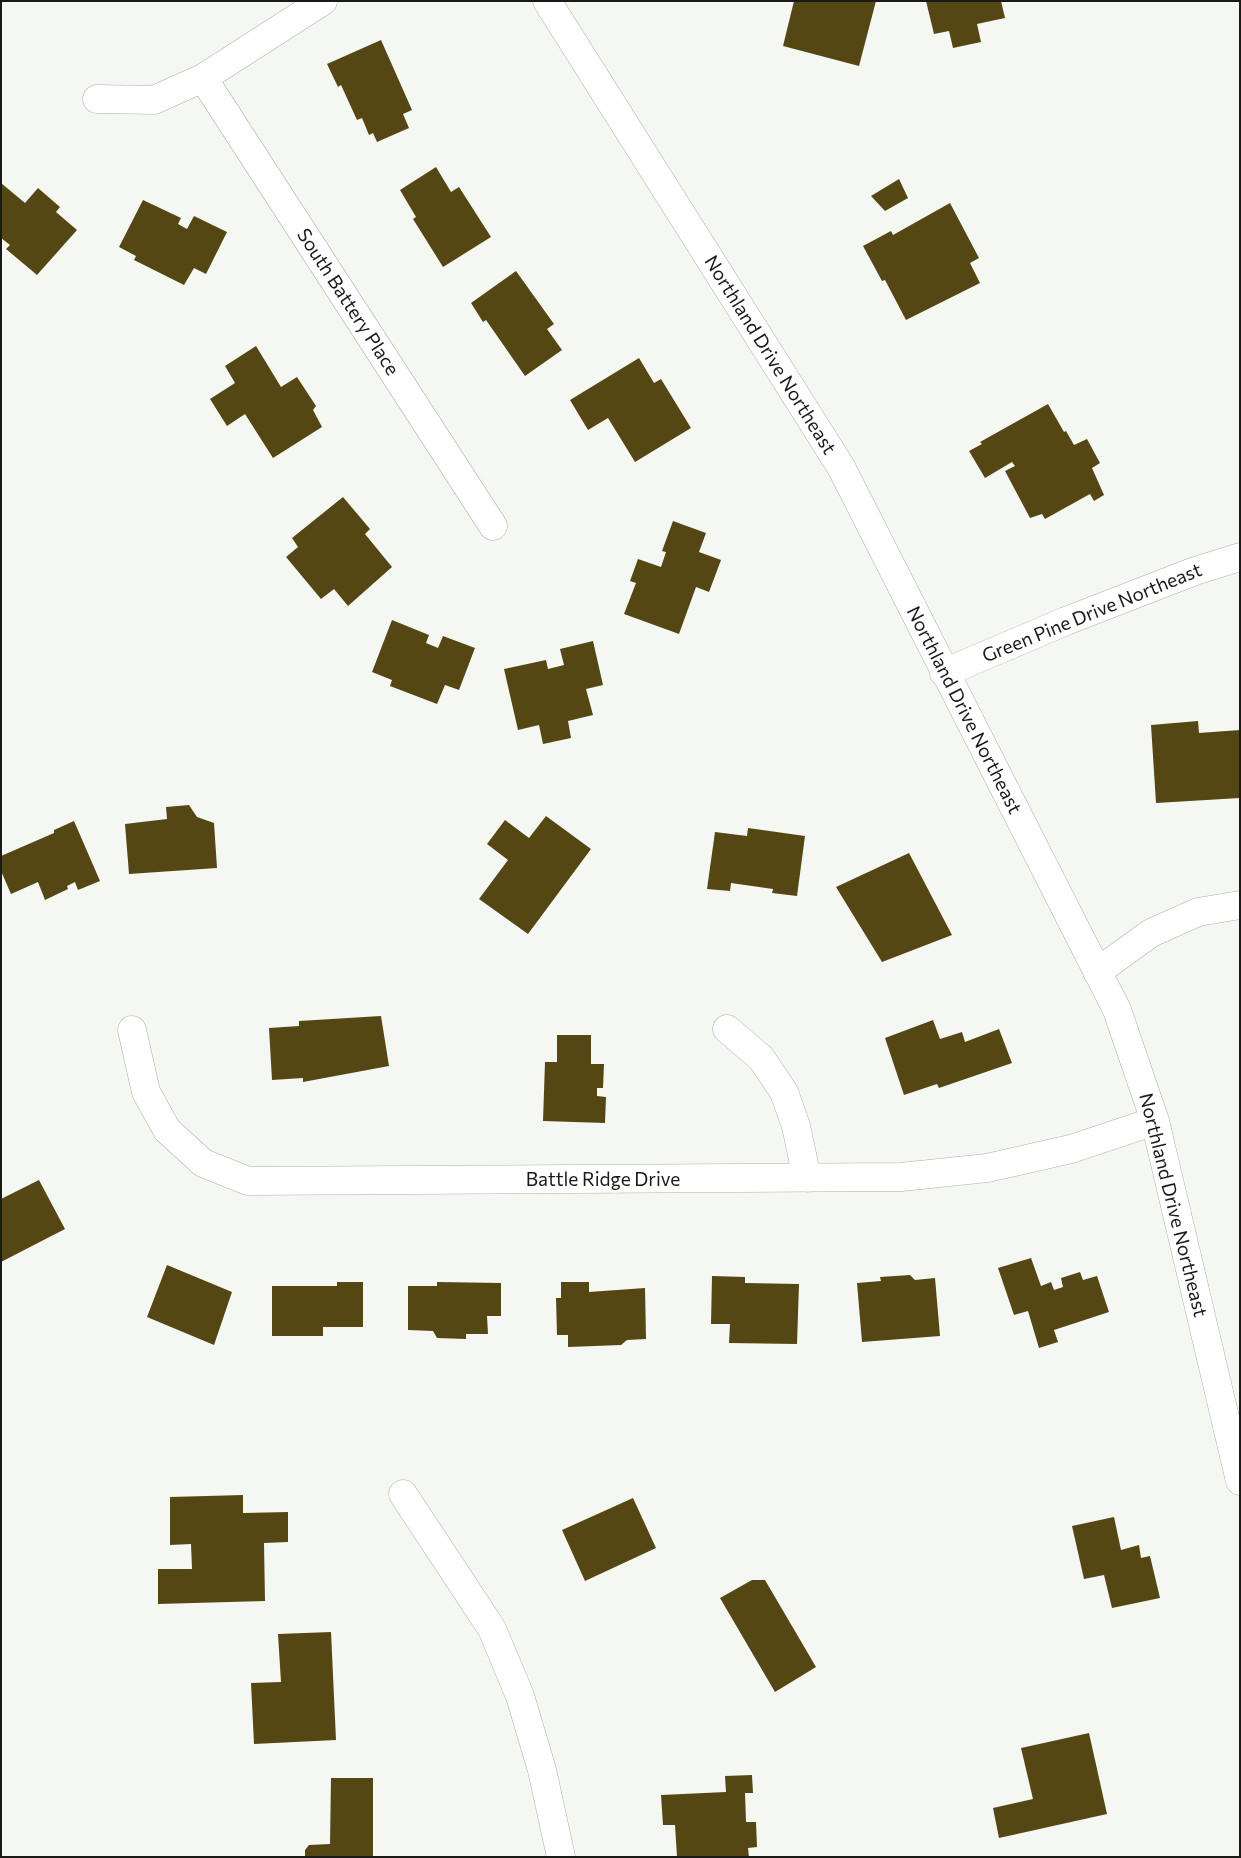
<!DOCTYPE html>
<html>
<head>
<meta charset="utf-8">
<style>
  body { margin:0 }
  #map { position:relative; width:1241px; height:1858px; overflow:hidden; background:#f5f8f2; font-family:Commissioner,sans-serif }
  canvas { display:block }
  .frame { position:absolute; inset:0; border:2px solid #191a18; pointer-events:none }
</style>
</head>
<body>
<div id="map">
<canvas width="1241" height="1858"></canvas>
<div class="frame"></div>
</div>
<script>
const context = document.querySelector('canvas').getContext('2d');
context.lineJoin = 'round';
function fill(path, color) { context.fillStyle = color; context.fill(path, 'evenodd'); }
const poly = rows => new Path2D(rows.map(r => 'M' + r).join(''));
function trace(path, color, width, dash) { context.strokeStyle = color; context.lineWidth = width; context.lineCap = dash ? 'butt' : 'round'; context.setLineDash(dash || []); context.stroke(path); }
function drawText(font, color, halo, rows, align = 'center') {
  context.font = font + ' Commissioner,sans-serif'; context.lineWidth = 5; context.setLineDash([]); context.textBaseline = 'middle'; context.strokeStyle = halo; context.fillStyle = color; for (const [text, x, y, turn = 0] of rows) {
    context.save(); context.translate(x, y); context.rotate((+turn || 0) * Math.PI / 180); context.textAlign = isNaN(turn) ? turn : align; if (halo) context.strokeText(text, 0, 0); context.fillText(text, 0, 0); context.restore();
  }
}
fill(poly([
  [794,1,876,1,859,66,783,46],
  [926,1,1001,1,1005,18,977,24,981,42,953,48,949,31,934,34],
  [381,40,412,110,403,114,409,128,377,142,373,133,369,135,362,118,357,120,341,85,338,87,327,64],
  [436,167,451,192,459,187,491,237,443,267,413,219,416,217,400,190],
  [899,179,908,198,885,211,871,196],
  [1,183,25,203,38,188,60,207,56,212,77,230,37,275,6,249,10,245,1,238],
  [143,200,181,218,178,224,187,229,194,216,227,232,206,274,194,268,184,285,134,260,136,256,119,247],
  [950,203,979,258,970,263,980,283,906,320,885,280,882,281,863,246,891,231,893,235],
  [516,271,554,324,547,329,562,350,525,376,486,320,483,322,471,303],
  [256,346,281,387,297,377,316,406,313,410,322,427,273,458,245,414,227,426,210,399,235,383,225,366],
  [639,358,654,383,661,379,691,428,635,462,608,418,588,430,570,400],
  [1048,404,1064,432,1066,431,1074,445,1087,439,1100,463,1092,468,1104,495,1094,501,1090,494,1045,519,1042,514,1030,518,1005,471,1015,466,1012,462,985,478,969,451,982,444,980,442],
  [343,497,370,529,365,534,392,567,348,606,334,589,321,599,286,557,298,547,292,538],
  [673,521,706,533,699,552,721,560,709,592,696,587,679,634,624,614,636,583,630,581,638,559,661,567,666,552,662,551],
  [392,620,429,635,426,643,438,648,443,636,475,648,459,690,445,685,437,704,390,686,392,680,372,672],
  [593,641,603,685,586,689,593,715,568,721,571,738,543,744,539,725,518,730,504,669,546,660,548,669,564,665,560,649],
  [1198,721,1199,733,1240,730,1240,798,1156,803,1151,725],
  [189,805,197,817,214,823,217,868,129,874,125,824,167,819,166,807],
  [546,816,591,849,528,934,479,899,508,860,487,844,505,820,529,838],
  [74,821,100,881,78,890,75,882,67,886,68,889,45,900,38,882,11,894,1,871,1,856,54,833,54,830],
  [748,828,805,836,797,896,772,893,773,889,731,883,730,891,707,889,715,832,747,836],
  [909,853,952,935,882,962,836,887],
  [381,1016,389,1066,303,1082,303,1078,272,1080,269,1028,299,1026,299,1021],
  [933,1020,940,1039,962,1032,965,1042,999,1029,1012,1063,939,1088,937,1084,904,1095,885,1038],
  [557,1035,591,1035,591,1064,604,1064,603,1088,597,1088,597,1096,606,1097,605,1123,543,1121,545,1062,557,1062],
  [39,1180,65,1229,1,1262,1,1199],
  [1031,1258,1041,1286,1051,1282,1054,1290,1063,1287,1061,1278,1080,1272,1083,1280,1097,1276,1109,1312,1054,1330,1058,1342,1039,1348,1028,1311,1014,1315,998,1268],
  [167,1265,232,1292,214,1345,147,1317],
  [910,1275,915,1280,935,1278,940,1336,862,1342,857,1283,881,1281,880,1277],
  [712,1276,745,1277,745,1283,799,1284,797,1344,729,1343,730,1324,711,1324],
  [337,1282,363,1282,363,1327,323,1327,323,1336,272,1336,272,1286,337,1286],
  [437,1282,501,1283,501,1316,487,1316,488,1334,466,1334,466,1339,437,1338,433,1331,408,1330,408,1286,437,1286],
  [561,1282,589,1282,589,1292,645,1288,646,1339,627,1340,621,1345,568,1347,568,1335,557,1335,556,1298,561,1298],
  [243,1495,243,1513,288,1512,288,1542,264,1543,265,1601,158,1604,158,1569,192,1569,191,1544,170,1545,170,1497],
  [633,1498,656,1548,585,1581,562,1530],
  [1114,1517,1121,1550,1139,1545,1141,1558,1150,1556,1160,1598,1112,1608,1104,1575,1084,1579,1072,1526],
  [752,1580,765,1580,816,1667,775,1692,720,1598],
  [331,1632,336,1740,254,1744,251,1683,281,1682,278,1634],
  [1089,1733,1107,1814,999,1838,993,1808,1033,1799,1021,1748],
  [752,1775,753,1793,745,1793,746,1822,756,1822,757,1847,748,1848,749,1857,677,1857,675,1825,663,1825,661,1795,726,1792,725,1776],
  [331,1778,373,1778,373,1857,305,1857,305,1850,309,1845,330,1844]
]), '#554713');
const minor = poly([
  [547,1,841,467,1117,1010,1155,1121,1240,1481],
  [203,78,493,526],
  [97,99,154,100,203,78,323,1],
  [944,673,1066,621,1195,571,1240,557],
  [1097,972,1151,933,1198,912,1240,905],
  [727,1029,761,1058,784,1092,796,1126,807,1178],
  [132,1030,146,1092,167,1130,203,1163,248,1181,901,1177,987,1168,1071,1149,1155,1121],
  [403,1494,492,1629,520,1696,542,1770,561,1857]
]);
trace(minor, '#acafa9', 29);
trace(minor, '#fff', 28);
drawText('19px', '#191a18', '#fff', [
  ["South Battery Place",348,302,57],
  ["Northland Drive Northeast",770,355,58],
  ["Green Pine Drive Northeast",1092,613,-22],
  ["Northland Drive Northeast",964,710,63],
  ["Battle Ridge Drive",603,1180],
  ["Northland Drive Northeast",1173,1205,76]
]);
</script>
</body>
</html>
